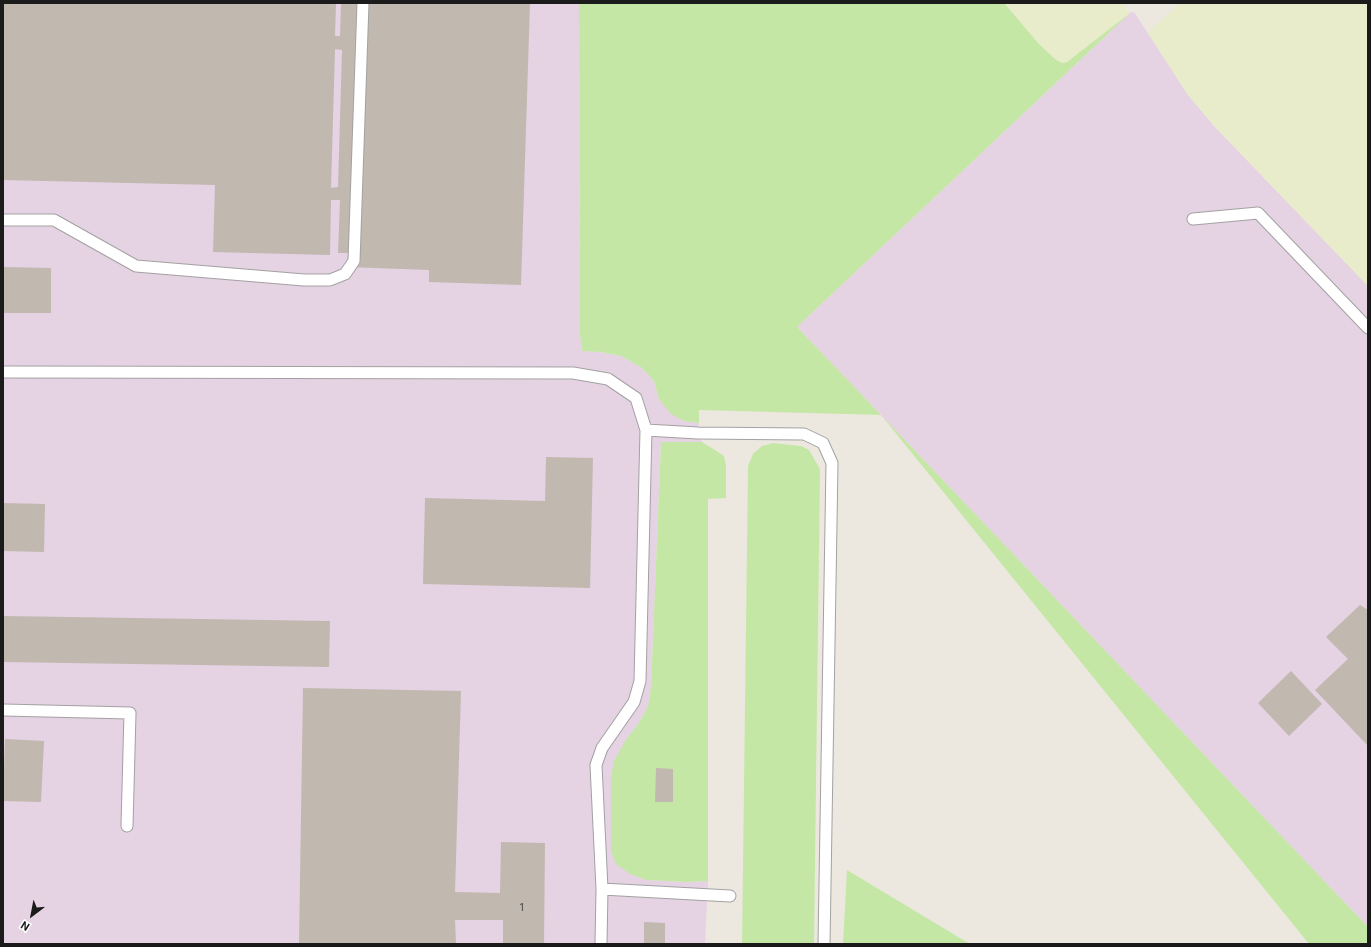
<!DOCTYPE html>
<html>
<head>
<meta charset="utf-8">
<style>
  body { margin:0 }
  #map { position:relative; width:1371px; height:947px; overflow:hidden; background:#ece8e0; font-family:Roboto,sans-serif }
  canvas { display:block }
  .frame { position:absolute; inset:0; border:4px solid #1b1b1b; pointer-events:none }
  .north { position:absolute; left:12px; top:895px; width:40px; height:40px; -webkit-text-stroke:3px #fff; paint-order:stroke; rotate:212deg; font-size:11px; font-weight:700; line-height:16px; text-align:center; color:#1b1b1b }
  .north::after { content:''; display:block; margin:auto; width:14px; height:18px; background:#1b1b1b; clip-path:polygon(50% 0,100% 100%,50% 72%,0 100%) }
</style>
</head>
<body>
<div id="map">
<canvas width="1371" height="947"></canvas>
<div class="frame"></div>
<div class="north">N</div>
</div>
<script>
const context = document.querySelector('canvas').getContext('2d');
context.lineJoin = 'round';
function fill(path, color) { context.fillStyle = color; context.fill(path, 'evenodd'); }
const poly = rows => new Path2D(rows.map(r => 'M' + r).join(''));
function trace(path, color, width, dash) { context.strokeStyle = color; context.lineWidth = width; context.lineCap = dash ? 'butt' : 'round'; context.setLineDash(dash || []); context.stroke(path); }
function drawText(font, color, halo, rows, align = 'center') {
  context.font = font + ' Roboto,sans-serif'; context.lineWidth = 3; context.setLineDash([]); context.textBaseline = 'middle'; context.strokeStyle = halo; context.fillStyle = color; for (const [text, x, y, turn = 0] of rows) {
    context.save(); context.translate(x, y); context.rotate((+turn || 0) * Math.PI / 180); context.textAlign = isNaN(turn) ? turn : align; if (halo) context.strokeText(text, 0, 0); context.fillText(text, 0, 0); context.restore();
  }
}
fill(poly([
  [3,3,579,3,580,335,582,351,600,352,621,356,642,368,654,381,659,399,684,421,699,423,698,433,702,442,661,442,651,687,648,707,637,726,627,738,646,880,686,882,708,881,705,944,3,944],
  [1134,12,1188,95,1199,108,1215,127,1368,286,1368,927,797,327,1130,13]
]), '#e5d2e2');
fill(poly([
  [1004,3,1121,3,1130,13,1067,62,1062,63,1055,59,1038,43],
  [1180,3,1368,3,1368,286,1215,127,1188,95,1148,33]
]), '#e9eccb');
fill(poly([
  [579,3,1004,3,1038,43,1055,59,1062,63,1067,62,1130,13,797,327,881,415,1368,927,1368,944,1309,944,881,415,699,410,699,423,684,421,671,414,659,399,654,381,642,368,621,356,600,352,582,351,580,335],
  [661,442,702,442,715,450,724,456,726,466,726,498,708,499,708,881,686,882,646,880,630,874,616,864,611,851,611,779,614,761,627,738,637,726,648,707,651,687],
  [773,443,801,446,809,450,820,469,814,944,742,944,748,466,753,454,762,446],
  [847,870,970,944,843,944]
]), '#c5e7a6');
fill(poly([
  [3,3,336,3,335,36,340,36,341,3,530,3,521,285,429,282,429,270,347,267,348,253,338,253,340,200,331,200,330,255,213,252,215,185,3,180],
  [335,49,342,50,338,187,331,188],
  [3,267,51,268,51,313,3,313],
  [546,457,593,458,590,588,423,584,425,498,545,501],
  [3,503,45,504,44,552,3,551],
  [1360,605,1368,610,1368,746,1315,690,1348,659,1326,637],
  [3,616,330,621,329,667,3,662],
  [1291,671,1322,704,1289,736,1258,703],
  [303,688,461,691,455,892,500,893,501,842,545,843,544,944,503,944,503,920,455,920,456,944,299,944],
  [5,739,44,741,41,802,3,801],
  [656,768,673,769,673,802,655,802],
  [644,922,665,923,665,944,644,944]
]), '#c1b8b0');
const service = poly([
  [1193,219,1258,213,1368,328],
  [3,220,54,220,136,266,304,280,330,280,345,274,354,261,363,3],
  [3,372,573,373,608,379,636,398,646,430,640,681,634,702,602,748,596,765,602,889,601,944],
  [646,430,698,433,804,434,823,443,832,463,824,944],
  [3,710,130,713,127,826],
  [602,889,730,896]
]);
trace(service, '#a2a2a2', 13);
trace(service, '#fff', 11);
drawText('10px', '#444240', null, [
  ["1",522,908]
]);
</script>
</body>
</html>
